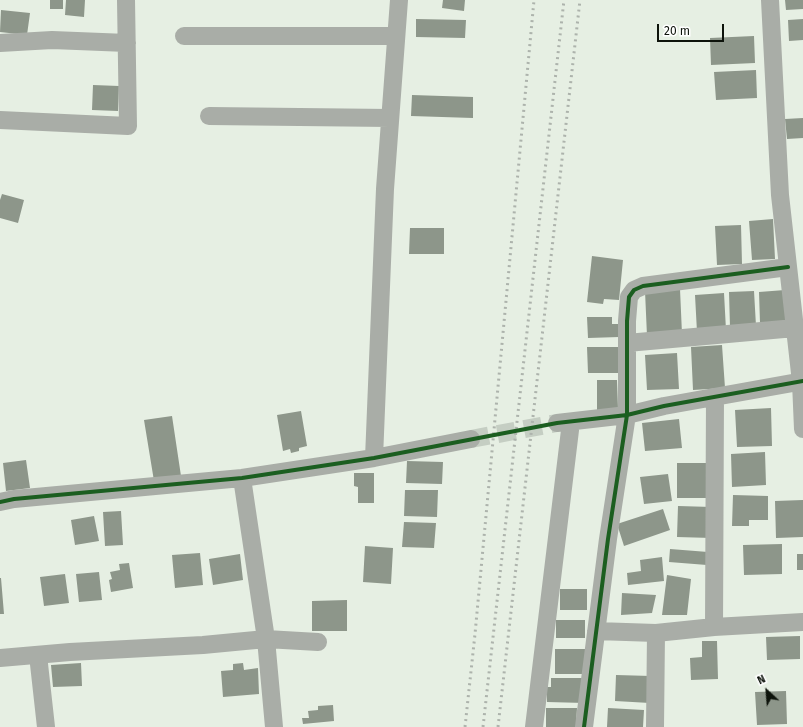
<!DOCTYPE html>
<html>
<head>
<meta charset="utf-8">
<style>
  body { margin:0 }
  #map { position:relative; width:803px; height:727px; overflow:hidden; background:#e6efe3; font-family:"Fira Sans",sans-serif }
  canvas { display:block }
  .north { position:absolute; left:747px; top:671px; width:40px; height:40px; -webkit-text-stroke:3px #fff; paint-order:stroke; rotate:334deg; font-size:11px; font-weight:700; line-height:16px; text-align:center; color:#0d130b }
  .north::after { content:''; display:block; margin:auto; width:14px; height:18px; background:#0d130b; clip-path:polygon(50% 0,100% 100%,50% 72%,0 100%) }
  .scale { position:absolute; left:657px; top:24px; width:67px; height:18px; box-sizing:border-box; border:2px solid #0d130b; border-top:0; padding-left:5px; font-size:12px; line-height:14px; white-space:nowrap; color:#0d130b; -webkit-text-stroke:3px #fff; paint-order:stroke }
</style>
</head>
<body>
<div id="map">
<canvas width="803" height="727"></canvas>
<div class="north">N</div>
<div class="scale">20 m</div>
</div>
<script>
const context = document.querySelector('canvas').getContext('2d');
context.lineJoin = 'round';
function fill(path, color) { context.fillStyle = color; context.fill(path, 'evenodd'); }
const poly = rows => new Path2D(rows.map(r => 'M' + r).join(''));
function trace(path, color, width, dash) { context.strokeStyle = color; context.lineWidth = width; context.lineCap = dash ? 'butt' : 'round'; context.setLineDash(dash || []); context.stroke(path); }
fill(poly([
  [50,0,63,0,63,9,50,9],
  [66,0,85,0,84,17,65,15],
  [443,0,465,0,464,11,442,8],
  [785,0,803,0,803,9,786,10],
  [1,10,30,13,27,35,0,32],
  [416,19,466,20,465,38,416,37],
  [803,19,803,40,789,41,788,20],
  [754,36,755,63,711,65,710,38],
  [756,70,757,98,716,100,714,72],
  [93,85,119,86,118,111,92,110],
  [412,95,473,97,473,118,411,116],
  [803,118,803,138,787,139,785,119],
  [2,194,24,200,18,223,0,218,0,200],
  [773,219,775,259,752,260,749,221],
  [741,225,742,264,717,265,715,226],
  [410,228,444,228,444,254,409,254],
  [592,256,623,260,619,300,604,299,603,304,587,302],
  [680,289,682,334,647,336,645,291],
  [785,290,787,321,760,323,759,292],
  [754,291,756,326,730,327,729,292],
  [724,293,726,330,697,332,695,295],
  [587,317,612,317,612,324,619,324,619,337,588,338],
  [722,345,725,388,693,390,691,347],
  [587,347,618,347,618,373,588,373],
  [677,353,679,389,647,390,645,355],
  [597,380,617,380,618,409,597,410],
  [771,408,772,446,737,447,735,410],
  [301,411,307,446,299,448,299,451,291,453,290,449,283,451,277,415],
  [172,416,181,476,154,481,144,420],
  [679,419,682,448,645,451,642,423],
  [765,452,766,485,732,487,731,454],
  [26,460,30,488,6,491,3,463],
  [407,461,443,462,442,484,406,483],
  [677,463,707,463,707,498,677,498],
  [354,473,374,473,374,503,358,503,358,487,354,486],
  [668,474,672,501,644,504,640,477],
  [405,490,438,490,437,517,404,516],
  [733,495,768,496,768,520,749,520,749,526,732,526],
  [803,500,803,537,776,538,775,501],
  [678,506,712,507,712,538,677,537],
  [663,509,670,530,624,546,617,524],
  [121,511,123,545,105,546,103,512],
  [94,516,99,541,75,545,71,520],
  [404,522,436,523,434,548,402,547],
  [782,544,782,574,744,575,743,545],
  [365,546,393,548,391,584,363,582],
  [670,549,708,552,707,565,669,562],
  [200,553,203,585,175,588,172,555],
  [240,554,243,580,213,585,209,559],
  [797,554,803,554,803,570,797,570],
  [662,557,664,581,628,585,627,573,641,571,640,560],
  [129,563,133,588,111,592,109,580,112,579,110,572,120,570,119,564],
  [99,572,102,600,79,602,76,574],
  [65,574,69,603,44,606,40,577],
  [667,575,691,579,687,615,662,615],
  [0,578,1,578,4,614,0,614],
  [560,589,587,589,587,610,560,610],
  [622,593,656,595,652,613,621,615],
  [347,600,347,631,312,631,312,601],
  [556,620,585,620,585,638,556,638],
  [800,636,800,659,767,660,766,637],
  [702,641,717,641,718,679,691,680,690,658,702,657],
  [555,649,586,649,586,674,555,674],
  [81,663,82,686,53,687,51,665],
  [243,663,244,670,258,668,259,694,223,697,221,671,233,670,233,664],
  [616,675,651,676,650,703,615,701],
  [551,678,586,678,585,703,547,702,547,687,551,687],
  [786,691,787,724,757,725,755,692],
  [333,705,334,721,303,724,302,718,309,718,308,711,318,710,318,706],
  [546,708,577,708,576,727,546,727],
  [608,708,644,710,643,727,607,727]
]), '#8d968a');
trace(poly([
  [471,439,557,423]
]), '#c5cec3', 18, [18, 9]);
trace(poly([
  [770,0,780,195,801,382,803,429],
  [184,36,396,36],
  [0,43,52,40,127,43],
  [209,116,390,118],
  [0,120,128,126,126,0],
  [627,343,795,328],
  [557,423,627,415,664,406,803,381],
  [374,458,385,189,399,0],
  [242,478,266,639,274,727],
  [0,502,14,499,242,478,374,458,471,439],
  [714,627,715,397],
  [596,631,656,633,714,627,803,622],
  [38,655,46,727],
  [0,658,70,652,203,645,266,639,318,642],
  [534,727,571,422],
  [584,727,608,539,627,415,627,321,629,297,634,290,643,286,788,267],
  [655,727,656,633]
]), '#a9ada7', 18);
trace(poly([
  [465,727,475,634,534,0],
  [483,727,564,0],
  [498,727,580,0]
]), '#adb3ac', 3, [2, 4]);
trace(poly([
  [0,502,14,499,242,478,374,458,557,423,627,415,664,406,803,381],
  [584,727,608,539,627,415,627,321,629,297,634,290,643,286,788,267]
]), '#1b5e20', 4);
</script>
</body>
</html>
